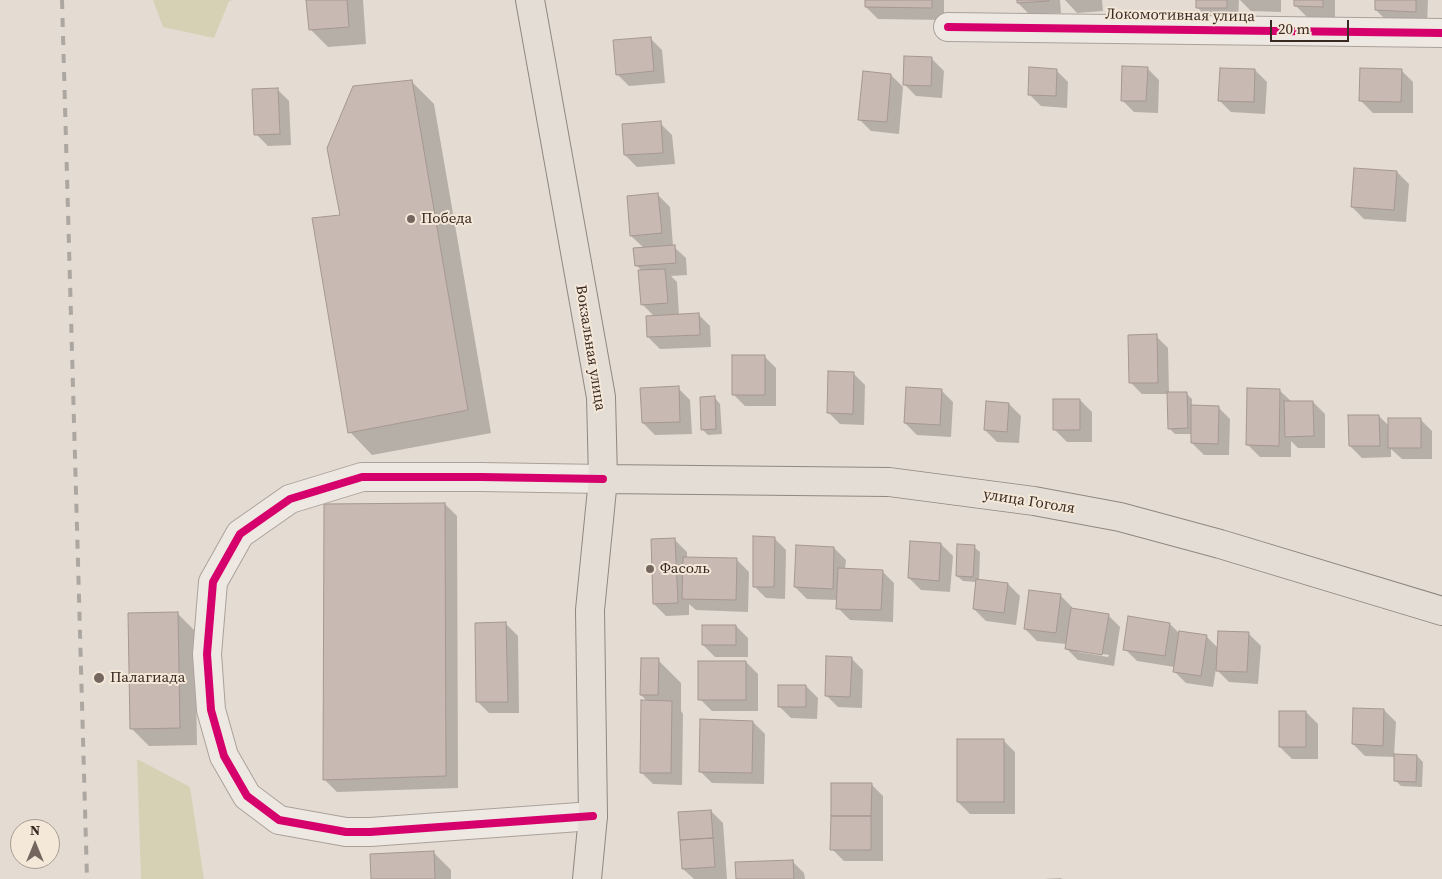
<!DOCTYPE html>
<html>
<head>
<meta charset="utf-8">
<style>
  body { margin:0 }
  #map { position:relative; width:1442px; height:879px; overflow:hidden; background:#e4dbd2; font-family:"Source Serif 4",serif }
  canvas { display:block }
  .north { position:absolute; left:10px; top:819px; width:50px; height:50px; box-sizing:border-box; background:#f4e8d9; border:1px solid #a99c90; border-radius:50%; rotate:0deg; font-size:14px; font-weight:700; line-height:20px; text-align:center; color:#392922 }
  .north::after { content:''; display:block; margin:auto; width:18px; height:22px; background:#756760; clip-path:polygon(50% 0,100% 100%,50% 72%,0 100%) }
  .scale { position:absolute; left:1270px; top:20px; width:79px; height:22px; box-sizing:border-box; border:2px solid #392922; border-top:0; padding-left:6px; font-size:15px; line-height:18px; white-space:nowrap; color:#392922; -webkit-text-stroke:4px #f4e8d9; paint-order:stroke }
</style>
</head>
<body>
<div id="map">
<canvas width="1442" height="879"></canvas>
<div class="north">N</div>
<div class="scale">20 m</div>
</div>
<script>
const context = document.querySelector('canvas').getContext('2d');
context.lineJoin = 'round';
function fill(path, color) { context.fillStyle = color; context.fill(path, 'evenodd'); }
const poly = rows => new Path2D(rows.map(r => 'M' + r).join(''));
function trace(path, color, width, dash) { context.strokeStyle = color; context.lineWidth = width; context.lineCap = dash ? 'butt' : 'round'; context.setLineDash(dash || []); context.stroke(path); }
function drawText(font, color, halo, rows, align = 'center') {
  context.font = font + ' "Source Serif 4",serif'; context.lineWidth = 4; context.setLineDash([]); context.textBaseline = 'middle'; context.strokeStyle = halo; context.fillStyle = color; for (const [text, x, y, turn = 0] of rows) {
    context.save(); context.translate(x, y); context.rotate((+turn || 0) * Math.PI / 180); context.textAlign = isNaN(turn) ? turn : align; if (halo) context.strokeText(text, 0, 0); context.fillText(text, 0, 0); context.restore();
  }
}
fill(poly([
  [153,0,235,0,229,1,214,38,163,27],
  [137,759,190,787,204,879,141,879]
]), '#d6d1b5');
fill(poly([
  [307,0,363,0,366,44,328,47,310,29],
  [866,0,944,0,944,20,878,19,866,7],
  [1018,0,1060,0,1061,13,1030,15,1018,3],
  [1065,0,1102,0,1103,11,1077,13],
  [1197,0,1239,0,1238,20,1209,19,1197,7],
  [1240,0,1281,0,1281,12,1251,11],
  [1296,0,1335,0,1335,18,1307,17,1295,5],
  [1377,0,1428,0,1427,24,1388,22,1376,10],
  [650,38,662,50,665,83,629,86,617,74],
  [932,59,944,71,942,98,916,96,904,84],
  [1147,68,1159,80,1158,113,1134,112,1122,100],
  [1056,70,1068,82,1067,108,1041,106,1029,94],
  [1255,70,1267,82,1265,114,1231,112,1219,100],
  [1401,70,1413,82,1413,113,1373,113,1361,101],
  [891,75,903,87,899,134,871,131,859,119],
  [411,81,434,104,491,433,372,455,350,432,341,217],
  [277,89,289,101,291,145,268,146,256,134],
  [660,123,672,135,675,164,637,167,625,155],
  [1397,172,1409,184,1406,222,1364,219,1352,207],
  [658,195,670,207,673,246,686,258,687,275,671,276,677,282,679,315,698,314,710,326,711,347,660,349,648,337,654,316,642,304,642,271,636,265,644,248,631,236],
  [1156,336,1168,348,1169,393,1186,393,1192,399,1192,406,1218,407,1230,419,1229,455,1204,455,1192,443,1192,434,1175,434,1169,428,1168,394,1142,394,1130,382],
  [764,356,776,368,776,406,745,406,733,394],
  [853,373,865,385,864,425,840,424,828,412],
  [678,388,690,400,692,434,655,435,643,423],
  [941,390,953,402,951,437,917,435,905,423],
  [1279,390,1292,402,1313,402,1325,414,1325,448,1298,448,1291,441,1291,457,1260,457,1248,445],
  [715,398,720,404,722,434,708,435,702,429],
  [1080,400,1092,412,1092,442,1067,442,1055,430],
  [1009,404,1021,416,1019,443,997,442,985,430],
  [1379,416,1390,427,1420,419,1432,431,1432,459,1402,459,1391,449,1391,457,1362,458,1350,446],
  [445,504,457,516,458,788,337,792,325,780],
  [774,538,786,550,785,599,766,598,754,586],
  [675,540,687,552,687,558,737,560,749,572,748,612,696,610,689,604,689,615,666,616,654,604],
  [941,544,953,556,950,592,921,590,909,578],
  [974,547,980,552,979,581,1008,584,1020,596,1016,625,986,621,974,609,977,582,963,581,957,576],
  [834,548,846,560,845,570,882,571,894,583,893,622,850,620,838,608,838,600,807,599,795,587],
  [1060,595,1072,607,1072,609,1108,615,1120,627,1114,666,1078,660,1066,648,1066,644,1037,641,1025,629],
  [1078,650,1109,655,1108,657,1078,652],
  [177,613,195,631,197,745,149,746,131,728],
  [506,624,518,636,519,713,489,713,477,701],
  [1170,624,1180,634,1207,637,1218,648,1249,634,1261,646,1258,684,1229,682,1216,669,1213,687,1186,683,1174,671,1175,667,1137,661,1125,649],
  [736,626,748,638,748,657,715,657,703,645],
  [851,658,863,670,862,708,838,707,826,695],
  [658,660,681,683,681,711,683,714,682,785,653,784,641,772,648,702,641,695],
  [746,662,758,674,758,711,712,711,700,699],
  [806,686,818,698,817,719,791,718,779,706],
  [1384,710,1396,722,1394,755,1417,756,1423,762,1422,787,1401,786,1395,780,1396,757,1365,756,1353,744],
  [1306,712,1318,724,1318,759,1292,759,1280,747],
  [753,722,765,734,764,784,712,783,700,771],
  [1003,740,1015,752,1015,814,970,814,958,802],
  [871,784,883,796,883,861,844,861,832,849],
  [711,811,723,823,727,879,694,879,683,869],
  [433,852,451,870,451,879,372,879],
  [792,861,804,873,805,879,737,879],
  [1061,878,1062,879,1044,879]
]), '#0003');
const building = poly([
  [306,0,347,0,349,27,309,30,306,0],
  [865,0,932,0,932,8,865,7,865,0],
  [1017,0,1049,0,1049,1,1017,3,1017,0],
  [1196,0,1227,0,1227,8,1196,8,1196,0],
  [1294,0,1323,0,1323,7,1294,6,1294,0],
  [1375,0,1416,0,1416,12,1375,10,1375,0],
  [651,37,654,71,616,75,613,40,651,37],
  [904,56,932,57,931,86,903,85,904,56],
  [1122,66,1148,67,1146,101,1121,101,1122,66],
  [1029,67,1057,69,1056,96,1028,95,1029,67],
  [1220,68,1255,69,1254,102,1218,101,1220,68],
  [1360,68,1402,69,1401,102,1359,101,1360,68],
  [863,71,891,74,887,122,858,120,863,71],
  [412,80,468,410,348,433,312,218,340,215,327,148,353,86,412,80],
  [278,88,280,134,254,135,252,89,278,88],
  [661,121,663,153,624,155,622,124,661,121],
  [1354,168,1397,171,1394,210,1351,207,1354,168],
  [658,193,662,233,630,236,627,196,658,193],
  [675,245,676,263,635,266,633,248,675,245],
  [665,269,668,303,641,305,638,270,665,269],
  [699,313,700,335,647,337,646,316,699,313],
  [1157,334,1158,383,1129,383,1128,335,1157,334],
  [732,355,765,355,765,395,732,395,732,355],
  [828,371,854,372,853,414,827,413,828,371],
  [679,386,680,422,642,423,640,388,679,386],
  [906,387,942,389,940,425,904,423,906,387],
  [1247,388,1280,389,1279,446,1246,445,1247,388],
  [1167,392,1187,392,1188,428,1168,429,1167,392],
  [715,396,716,429,701,430,700,397,715,396],
  [1053,399,1080,399,1080,430,1053,430,1053,399],
  [986,401,1009,403,1007,432,984,430,986,401],
  [1284,401,1313,401,1314,436,1285,437,1284,401],
  [1191,405,1219,406,1218,444,1191,443,1191,405],
  [1348,415,1379,415,1380,446,1349,446,1348,415],
  [1388,418,1421,418,1421,448,1388,448,1388,418],
  [445,503,446,776,323,780,324,504,445,503],
  [753,536,775,537,774,587,753,587,753,536],
  [675,538,678,603,653,604,651,539,675,538],
  [910,541,941,543,939,581,908,578,910,541],
  [957,544,975,545,973,577,956,576,957,544],
  [796,545,834,547,833,589,794,587,796,545],
  [683,557,737,558,736,600,682,599,683,557],
  [838,568,883,570,881,610,836,609,838,568],
  [976,579,1008,583,1004,613,973,609,976,579],
  [1029,590,1061,594,1056,633,1024,629,1029,590],
  [1071,608,1109,614,1102,655,1065,649,1071,608],
  [178,612,180,728,130,729,128,613,178,612],
  [1128,616,1170,623,1165,656,1123,650,1128,616],
  [506,622,508,702,476,702,475,623,506,622],
  [702,625,736,625,736,645,702,645,702,625],
  [1179,631,1207,635,1201,676,1173,672,1179,631],
  [1218,631,1249,632,1247,672,1216,671,1218,631],
  [826,656,852,657,850,697,825,696,826,656],
  [641,658,659,658,658,695,640,695,641,658],
  [698,661,746,661,746,700,698,700,698,661],
  [778,685,806,685,806,707,778,707,778,685],
  [641,700,672,701,671,773,640,773,641,700],
  [1353,708,1384,709,1383,746,1352,744,1353,708],
  [1279,711,1306,711,1306,747,1279,747,1279,711],
  [700,719,753,721,752,773,699,772,700,719],
  [957,739,1004,739,1004,802,957,802,957,739],
  [1394,754,1417,755,1416,782,1394,781,1394,754],
  [831,783,872,783,871,816,831,816,831,783],
  [711,810,713,838,680,840,678,812,711,810],
  [831,816,871,816,871,850,830,850,831,816],
  [713,838,715,867,682,869,680,840,713,838],
  [434,851,435,879,371,879,370,854,434,851],
  [793,860,794,879,736,879,735,862,793,860]
]);
fill(building, '#c8bab3');
trace(building, '#a59791', 1);
const minor = poly([
  [948,27,1442,33],
  [593,816,370,832,346,832,279,820,247,796,224,756,211,710,207,654,213,582,240,534,290,499,362,477,481,477,603,479]
]);
const major = poly([
  [530,0,601,397,603,479,590,610,593,816,587,879],
  [603,479,889,482,1034,501,1120,517,1220,544,1442,611]
]);
trace(minor, '#aaa19a', 30);
trace(major, '#908781', 30);
trace(minor, '#ede8e2', 28);
trace(major, '#e4ddd5', 28);
trace(poly([
  [62,0,87,879]
]), '#ada7a2', 4, [9, 9]);
trace(poly([
  [948,27,1442,33],
  [593,816,370,832,346,832,279,820,247,796,224,756,211,710,207,654,213,582,240,534,290,499,362,477,481,477,603,479]
]), '#d6006c', 8);
for (const [x, y, r, color] of [
  [411,219,5,"#756760"],
  [650,569,5,"#756760"],
  [99,678,6,"#756760"]
]) { const dot = new Path2D(); dot.arc(x, y, r, 0, 2 * Math.PI); context.fillStyle = color; context.fill(dot); trace(dot, '#f4e8d9', 2); }
drawText('15px', '#392922', '#f4e8d9', [
  ["Локомотивная улица",1180,16,1],
  ["Вокзальная улица",590,348,81],
  ["улица Гоголя",1029,502,9]
]);
drawText('15px', '#392922', '#f4e8d9', [
  ["Победа",421,219],
  ["Фасоль",660,569],
  ["Палагиада",110,678]
], 'left');
</script>
</body>
</html>
